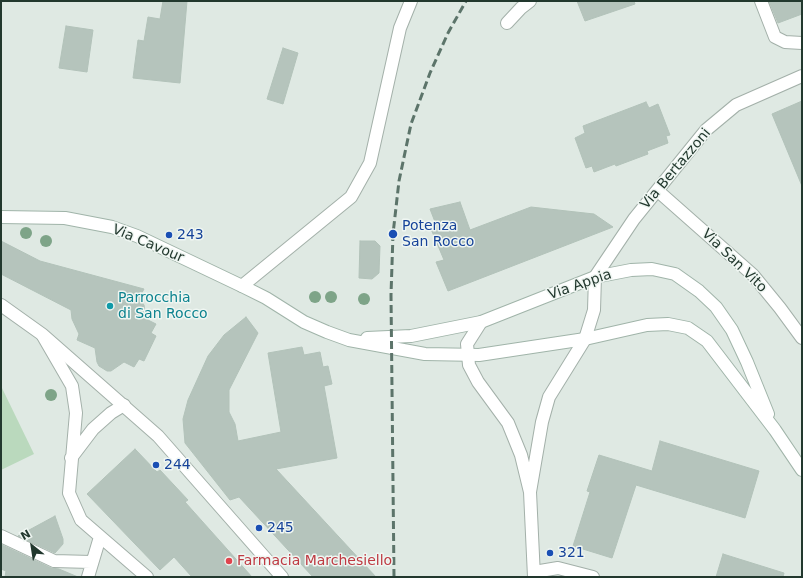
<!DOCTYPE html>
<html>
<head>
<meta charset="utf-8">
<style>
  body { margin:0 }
  #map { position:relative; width:803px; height:578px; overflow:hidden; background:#dfe9e3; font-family:"DejaVu Sans",sans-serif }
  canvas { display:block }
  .frame { position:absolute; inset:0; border:2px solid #22382e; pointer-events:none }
  .north { position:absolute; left:12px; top:526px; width:40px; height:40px; -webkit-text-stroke:3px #eff6f2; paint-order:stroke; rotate:330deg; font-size:11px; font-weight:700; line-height:16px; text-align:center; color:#22382e }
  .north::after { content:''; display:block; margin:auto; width:14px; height:18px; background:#22382e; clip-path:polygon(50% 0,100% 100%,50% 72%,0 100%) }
</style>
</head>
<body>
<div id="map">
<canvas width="803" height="578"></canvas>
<div class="frame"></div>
<div class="north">N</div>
</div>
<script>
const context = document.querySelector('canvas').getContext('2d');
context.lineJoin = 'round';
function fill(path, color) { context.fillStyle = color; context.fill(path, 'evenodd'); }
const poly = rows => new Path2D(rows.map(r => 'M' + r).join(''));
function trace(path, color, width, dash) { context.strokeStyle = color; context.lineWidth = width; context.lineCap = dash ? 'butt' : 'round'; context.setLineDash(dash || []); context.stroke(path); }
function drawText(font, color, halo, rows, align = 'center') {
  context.font = font + ' "DejaVu Sans",sans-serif'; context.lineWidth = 3; context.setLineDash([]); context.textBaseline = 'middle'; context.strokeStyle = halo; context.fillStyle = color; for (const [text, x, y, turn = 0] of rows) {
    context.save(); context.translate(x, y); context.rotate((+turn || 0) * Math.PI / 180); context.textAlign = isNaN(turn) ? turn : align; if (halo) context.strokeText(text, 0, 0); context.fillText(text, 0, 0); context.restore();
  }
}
fill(poly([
  [1,386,34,454,1,470]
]), '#bad9bd');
const building = poly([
  [163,1,187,1,180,83,133,78,138,40,144,41,148,17,160,19,163,1],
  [577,1,634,1,635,4,585,21,577,1],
  [769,1,802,1,802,14,778,23,769,1],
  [66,26,93,30,87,72,59,68,66,26],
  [283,48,298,53,283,104,267,99,283,48],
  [802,101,802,186,772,114,802,101],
  [646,102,649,108,658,104,670,135,666,136,668,143,647,151,648,154,616,166,615,164,594,172,592,166,586,168,575,138,585,133,583,126,646,102],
  [460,202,470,230,531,207,594,214,613,227,448,291,436,262,444,260,431,229,437,227,430,209,460,202],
  [1,241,40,261,144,289,139,298,144,305,146,319,156,324,151,333,156,336,144,361,139,359,134,367,124,362,111,371,107,371,99,366,97,362,95,348,77,340,79,334,72,319,71,310,1,274,1,241],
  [360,241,375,241,380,246,379,273,372,279,359,278,360,241],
  [246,317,258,333,229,390,229,412,235,424,238,441,281,432,268,353,302,347,304,355,320,352,323,367,328,366,332,384,324,386,337,458,276,469,376,577,313,577,239,497,230,500,185,443,183,419,188,400,208,356,224,335,246,317],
  [660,441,759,471,745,518,636,485,612,558,573,546,590,492,587,491,599,455,652,471,660,441],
  [135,449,157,472,160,470,188,500,185,502,252,577,192,577,174,557,160,570,87,494,135,449],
  [55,516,63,539,63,544,55,553,18,536,55,516],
  [2,545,51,568,59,569,78,577,5,577,6,571,1,569,2,545],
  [723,554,784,573,783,577,716,577,723,554]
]);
fill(building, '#b5c4bc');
trace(building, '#b2c2b9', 1);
const minor = poly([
  [761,1,775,37,785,42,802,43],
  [507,23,521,8,530,1],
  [658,191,753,275,780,308,802,338],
  [481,322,467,344,469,365,478,382,508,423,521,455,530,492,534,577],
  [43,336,72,386,76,413,69,493,81,520,147,577],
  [71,458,93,429,111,413,124,405],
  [530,492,542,422,549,397,585,339,594,310,595,277,634,219,706,130,736,105,802,76],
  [1,536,54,561,91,562],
  [534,572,558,568,593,577],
  [88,577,100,537]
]);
const tertiary = poly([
  [242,286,351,197,370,163,400,28,411,1],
  [1,305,43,335,158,436,282,577]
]);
const secondary = poly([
  [1,217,65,218,112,227,137,236,242,286,266,298,304,322,327,332,349,340,425,354,479,355,585,339,647,325,668,324,688,328,707,341,775,430,802,470],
  [367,338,411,336,481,322,595,277,631,270,652,269,675,274,699,291,716,307,732,330,747,362,768,414]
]);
trace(minor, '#a3b0a9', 14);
trace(tertiary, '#a3b0a9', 14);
trace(secondary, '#a0b4a9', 14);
trace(minor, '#fff', 12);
trace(tertiary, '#fff', 12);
trace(secondary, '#fff', 12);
trace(poly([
  [394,577,391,295,393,234,399,181,411,124,430,73,448,33,466,1]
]), '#5c746a', 3, [8, 4]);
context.fillStyle = '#7ea488';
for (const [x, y] of [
  [26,233],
  [46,241],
  [315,297],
  [331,297],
  [364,299],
  [51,395]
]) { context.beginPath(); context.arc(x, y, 6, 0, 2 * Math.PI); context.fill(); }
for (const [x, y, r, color] of [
  [393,234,5,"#1a4fb4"],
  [169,235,4,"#1a4fb4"],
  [110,306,4,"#0f9aa8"],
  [156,465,4,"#1a4fb4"],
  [259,528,4,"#1a4fb4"],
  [550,553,4,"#1a4fb4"],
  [229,561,4,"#e0444e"]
]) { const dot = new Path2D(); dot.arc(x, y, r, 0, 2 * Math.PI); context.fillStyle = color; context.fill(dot); trace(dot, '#eff6f2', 1.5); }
drawText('14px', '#22382e', '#eff6f2', [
  ["Via Bertazzoni",676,169,-50],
  ["Via Cavour",148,244,23],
  ["Via San Vito",734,261,44],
  ["Via Appia",580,285,-19]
]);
drawText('14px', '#164399', '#eff6f2', [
  ["Potenza",402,226],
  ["San Rocco",402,242],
  ["243",177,235],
  ["244",164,465],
  ["245",267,528],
  ["321",558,553]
], 'left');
drawText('14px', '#0d838f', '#eff6f2', [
  ["Parrocchia",118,298],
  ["di San Rocco",118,314]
], 'left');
drawText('14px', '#be3a42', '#eff6f2', [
  ["Farmacia Marchesiello",237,561]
], 'left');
</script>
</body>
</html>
